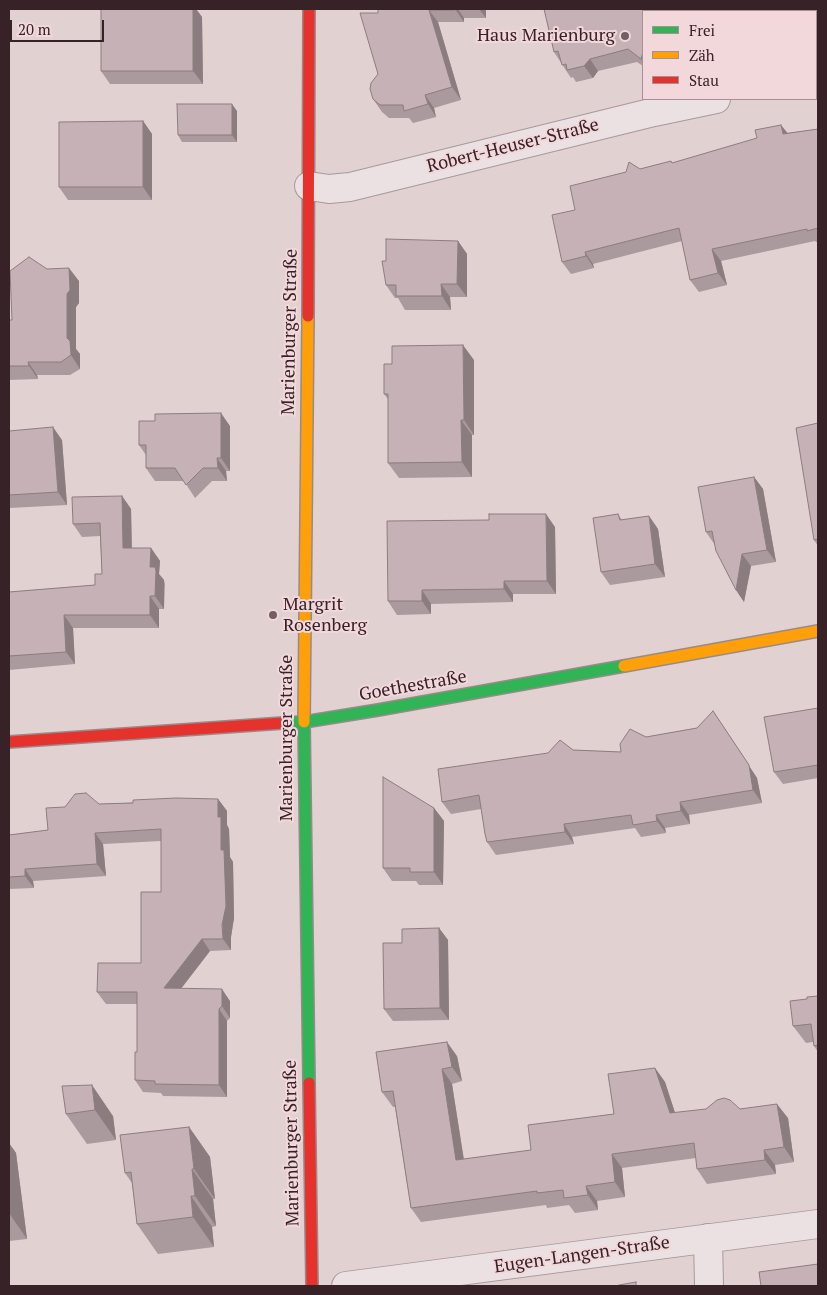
<!DOCTYPE html>
<html>
<head>
<meta charset="utf-8">
<style>
  body { margin:0 }
  #map { position:relative; width:827px; height:1295px; overflow:hidden; background:#e2d1d1; font-family:"PT Serif",serif }
  canvas { display:block }
  .frame { position:absolute; inset:0; border:10px solid #372228; pointer-events:none }
  .legend { position:absolute; left:642px; top:10px; width:175px; height:90px; box-sizing:border-box; background:#f2d8da; border:1px solid #a78f93; margin:0; padding:6px 9px; list-style:none; font-size:15px; color:#372228 }
  .legend li { display:flex; align-items:center; gap:10px; height:25px }
  .legend b { width:25px; border:1px solid #a78f93 }
  .scale { position:absolute; left:10px; top:20px; width:94px; height:22px; box-sizing:border-box; border:2px solid #372228; border-top:0; padding-left:6px; font-size:15px; line-height:18px; white-space:nowrap; color:#372228; -webkit-text-stroke:4px #f2d8da; paint-order:stroke }
</style>
</head>
<body>
<div id="map">
<canvas width="827" height="1295"></canvas>
<div class="frame"></div>
<ul class="legend">
<li><b style="height:6px;background:#30b455"></b>Frei</li>
<li><b style="height:6px;background:#ff9f0a"></b>Zäh</li>
<li><b style="height:6px;background:#e5322d"></b>Stau</li>
</ul>
<div class="scale">20 m</div>
</div>
<script>
const context = document.querySelector('canvas').getContext('2d');
context.lineJoin = 'round';
const poly = rows => new Path2D(rows.map(r => 'M' + r).join(''));
function trace(path, color, width, dash) { context.strokeStyle = color; context.lineWidth = width; context.lineCap = dash ? 'butt' : 'round'; context.setLineDash(dash || []); context.stroke(path); }
function fill(path, color) { context.fillStyle = color; context.fill(path, 'evenodd'); }
function drawText(font, color, halo, rows, align = 'center') {
  context.font = font + ' "PT Serif",serif'; context.lineWidth = 4; context.setLineDash([]); context.textBaseline = 'middle'; context.strokeStyle = halo; context.fillStyle = color; for (const [text, x, y, turn = 0] of rows) {
    context.save(); context.translate(x, y); context.rotate((+turn || 0) * Math.PI / 180); context.textAlign = isNaN(turn) ? turn : align; if (halo) context.strokeText(text, 0, 0); context.fillText(text, 0, 0); context.restore();
  }
}
const street = poly([
  [816,78,818,78],
  [309,186,329,189,350,187,654,112,716,99],
  [708,1238,709,1286],
  [346,1286,818,1224]
]);
const fast = poly([
  [304,722,309,1083],
  [283,723,304,722,378,710,624,666]
]);
const slow = poly([
  [624,666,818,631],
  [304,722,308,316]
]);
const jam = poly([
  [308,316,309,9],
  [9,742,283,723],
  [309,1083,312,1286]
]);
trace(street, '#a8999b', 30);
trace(fast, '#988a8b', 14);
trace(slow, '#988a8b', 14);
trace(jam, '#988a8b', 14);
trace(street, '#ece1e2', 28);
trace(fast, '#30b455', 11);
trace(slow, '#ff9f0a', 11);
trace(jam, '#e5322d', 11);
fill(poly([
  [101,9,196,9,202,17,203,84,110,84,101,71],
  [378,9,486,9,486,18,464,18,464,22,438,22,461,100,434,108,436,117,413,123,409,118,389,118,382,112,373,99,378,74],
  [544,9,672,9,673,11,643,11,643,66,637,62,598,71,593,78,576,82,573,77,571,78,554,52],
  [715,9,777,9,777,11,717,11],
  [237,111,237,142,182,142,178,135],
  [143,121,152,134,152,200,68,200,59,187],
  [818,129,818,242,816,242,815,241,721,261,727,285,699,292,690,280,682,241,593,264,594,268,571,274,562,262,575,210,640,169,671,161,672,163,787,133],
  [458,241,467,254,467,297,450,297,451,310,405,310,398,298,395,298,386,285,386,261],
  [47,269,79,281,79,303,76,307,76,349,80,354,80,369,70,375,37,375,38,379,9,380,9,320,12,320],
  [474,360,474,435,472,435,472,477,399,478,388,463,388,399,384,394,392,364],
  [818,423,818,546,814,540],
  [230,426,230,471,226,471,227,481,212,481,195,498,184,481,155,481,146,468,146,455,139,445],
  [9,431,62,440,67,505,9,508],
  [754,477,763,489,776,562,751,566,744,602,736,590,715,545,706,532],
  [122,496,131,509,132,548,151,548,160,561,159,574,164,580,165,584,164,609,159,609,159,628,73,628,75,664,9,670,9,592,95,585,102,574,100,536,82,537,73,524],
  [618,514,622,520,649,516,658,529,665,577,610,585,601,572],
  [555,527,556,594,513,594,513,602,431,604,431,614,397,615,388,601],
  [818,708,818,778,783,784,774,772],
  [721,723,757,778,762,803,689,815,690,824,665,828,666,833,641,837,635,828,572,837,574,844,496,855,487,842,481,809,451,814,442,802,573,750,621,752,646,737,697,728],
  [218,799,227,811,227,825,229,829,230,857,233,862,234,918,231,937,231,950,210,951,181,989,230,1001,230,1018,227,1021,227,1097,163,1096,161,1093,143,1092,135,1080,137,1052,137,1004,106,1004,97,992,141,963,161,892,161,841,103,844,106,876,33,881,34,888,9,889,9,835,48,830,99,804],
  [434,808,444,821,443,885,419,885,416,881,392,881,383,868],
  [439,928,448,940,449,1020,393,1021,384,1009],
  [818,996,818,1052,814,1046,813,1042,806,1043,793,1026,807,999],
  [457,1056,462,1081,452,1084,464,1159,531,1150,614,1114,655,1068,665,1082,675,1113,740,1109,788,1118,794,1162,775,1165,776,1174,707,1184,697,1169,696,1158,622,1168,625,1197,597,1201,598,1210,575,1213,569,1205,547,1208,546,1205,421,1222,411,1208,395,1107,393,1107,382,1092],
  [62,1086,113,1116,116,1140,87,1144,66,1114],
  [189,1127,210,1157,215,1199,213,1199,216,1226,212,1227,214,1247,158,1254,137,1224,132,1183,125,1173],
  [9,1143,16,1153,27,1239,9,1241]
]), '#aa999d');
fill(poly([
  [193,9,196,9,202,17,203,84,193,71],
  [455,9,458,9,464,18,464,22],
  [479,9,486,9,486,18],
  [771,9,777,9,777,11,772,11],
  [429,10,438,22,461,100,452,87],
  [643,52,643,62,641,59],
  [590,59,598,71,593,78,584,66],
  [425,95,434,108,436,117,428,104],
  [232,104,237,111,237,142,232,135],
  [143,121,152,134,152,200,143,187],
  [781,125,790,136,783,134],
  [458,241,467,254,467,297,457,284],
  [712,249,721,261,727,285,718,273],
  [585,252,593,264,594,268,586,256],
  [69,268,79,281,79,303,76,307,76,349,80,354,80,369,71,355,67,338,67,294],
  [441,284,450,297,451,310,442,296],
  [463,345,474,360,474,435,464,420],
  [28,362,37,375,38,379,29,366],
  [221,413,230,426,230,471,221,458],
  [461,420,472,435,472,477,462,462],
  [53,427,62,440,67,505,58,492],
  [217,458,226,471,227,481,218,468],
  [754,477,763,489,776,562,767,550],
  [122,496,131,509,132,561,123,548],
  [546,514,555,527,556,594,547,581],
  [649,516,658,529,665,577,655,564],
  [151,548,160,561,159,574,164,580,164,609,155,596,150,567],
  [742,554,751,566,744,602,736,590],
  [504,581,513,594,513,602,504,589],
  [422,590,431,604,431,614,422,601],
  [150,596,159,609,159,628,150,615],
  [64,615,73,628,75,664,66,652],
  [713,711,757,778,762,803,753,790],
  [218,799,227,811,227,825,229,829,230,857,233,862,234,918,231,937,231,950,223,939,221,850,218,817],
  [680,802,689,815,690,824,681,811],
  [434,808,444,821,443,885,434,872],
  [656,815,665,828,666,833,657,821],
  [564,824,572,837,574,844,565,832],
  [95,833,103,844,106,876,97,864],
  [25,869,33,881,34,888,25,876],
  [439,928,448,940,449,1020,440,1008],
  [202,939,210,951,172,1000,164,988],
  [222,989,230,1001,230,1018,222,1006],
  [219,1009,227,1021,227,1097,219,1085],
  [447,1042,457,1056,462,1081,452,1067],
  [655,1068,665,1082,680,1128,670,1113],
  [442,1069,452,1084,466,1175,456,1160],
  [92,1085,113,1116,116,1140,95,1110],
  [777,1104,788,1118,794,1162,784,1147],
  [189,1127,210,1157,215,1199,194,1169],
  [9,1143,16,1153,27,1239,9,1213],
  [764,1150,775,1165,776,1174,765,1160],
  [612,1154,622,1168,625,1197,615,1182],
  [192,1169,213,1199,216,1226,195,1196],
  [586,1186,597,1201,598,1210,588,1195],
  [191,1196,212,1227,214,1247,193,1217]
]), '#8b7d7f');
const building = poly([
  [101,9,193,9,193,71,101,71,101,9],
  [378,9,455,9,455,10,429,10,452,87,425,95,428,104,404,111,403,105,380,105,373,99,370,89,371,83,378,74,360,13,378,13,378,9],
  [544,9,648,9,649,11,643,11,643,52,641,59,628,49,590,59,584,66,567,70,566,64,562,65,558,51,554,52,544,9],
  [728,9,771,9,772,11,728,11,728,9],
  [177,104,232,104,232,135,178,135,177,104],
  [143,121,143,187,59,187,59,122,143,121],
  [781,125,783,134,818,129,818,228,807,231,807,229,712,249,718,273,690,280,679,228,585,252,586,256,562,262,552,215,575,210,570,186,626,172,629,162,640,169,671,161,672,163,757,138,755,130,781,125],
  [386,239,458,241,457,284,441,284,442,296,396,296,396,285,386,285,382,261,386,261,386,239],
  [29,257,47,269,69,268,70,290,67,294,67,338,70,341,71,355,61,362,28,362,29,366,9,366,9,320,12,320,10,271,29,257],
  [463,345,464,420,461,420,462,462,388,463,388,394,384,394,384,364,392,364,392,346,463,345],
  [221,413,221,458,217,458,218,468,203,468,186,485,175,468,146,468,146,445,139,445,139,421,155,421,155,414,221,413],
  [818,423,818,539,814,540,796,428,818,423],
  [53,427,58,492,9,495,9,431,53,427],
  [754,477,767,550,742,554,736,590,716,551,712,531,706,532,698,487,754,477],
  [122,496,123,548,151,548,150,567,155,567,156,571,155,596,150,596,150,615,64,615,66,652,9,656,9,592,95,585,95,574,102,574,100,523,73,524,72,497,122,496],
  [489,514,546,514,547,581,504,581,504,589,422,590,422,601,388,601,387,521,489,520,489,514],
  [618,514,620,520,649,516,655,564,601,572,593,518,618,514],
  [818,708,818,765,774,772,764,717,818,708],
  [713,711,749,765,753,790,680,802,681,811,656,815,657,821,633,825,631,815,564,824,565,832,487,842,485,834,479,795,442,802,438,769,548,753,560,740,573,750,621,752,620,744,630,729,646,737,697,728,713,711],
  [383,777,434,808,434,872,410,872,410,868,383,868,383,777],
  [86,793,99,804,133,803,133,800,176,798,218,799,218,817,221,817,221,850,224,850,226,906,222,925,223,939,202,939,164,988,222,989,222,1006,219,1009,219,1085,155,1084,155,1081,135,1080,135,1052,137,1052,137,992,97,992,98,963,141,963,141,892,161,892,161,829,95,833,97,864,25,869,25,876,9,877,9,835,48,830,46,808,65,807,75,794,86,793],
  [439,928,440,1008,384,1009,383,943,402,943,402,929,439,928],
  [818,996,818,1045,814,1046,811,1024,793,1026,790,1001,807,999,807,997,818,996],
  [447,1042,452,1067,442,1069,456,1160,531,1150,528,1125,614,1114,608,1074,655,1068,670,1113,706,1109,717,1100,724,1098,730,1100,740,1109,777,1104,784,1147,764,1150,765,1160,697,1169,694,1143,612,1154,615,1182,586,1186,588,1195,564,1198,563,1190,537,1193,537,1191,411,1208,393,1091,382,1092,376,1052,447,1042],
  [92,1085,95,1110,66,1114,62,1086,92,1085],
  [189,1127,194,1169,192,1169,195,1196,191,1196,193,1217,137,1224,131,1172,125,1173,120,1135,189,1127],
  [818,1264,818,1286,761,1286,759,1272,818,1264],
  [636,1282,636,1286,617,1286,619,1285,636,1282]
]);
fill(building, '#c6b2b6');
trace(building, '#8b7d7f', 1);
for (const [x, y, r, color] of [
  [625,36,5,"#735f63"],
  [273,615,5,"#735f63"]
]) { const dot = new Path2D(); dot.arc(x, y, r, 0, 2 * Math.PI); context.fillStyle = color; context.fill(dot); trace(dot, '#f2d8da', 2); }
drawText('18px', '#372228', '#f2d8da', [
  ["Haus Marienburg",615,36],
  ["Margrit",283,605,"left"],
  ["Rosenberg",283,626,"left"]
], 'right');
drawText('18px', '#372228', '#f2d8da', [
  ["Robert-Heuser-Straße",513,146,-14],
  ["Marienburger Straße",290,332,-89],
  ["Goethestraße",413,686,-10],
  ["Marienburger Straße",287,738,-90],
  ["Marienburger Straße",292,1143,-91],
  ["Eugen-Langen-Straße",582,1255,-8]
]);
</script>
</body>
</html>
